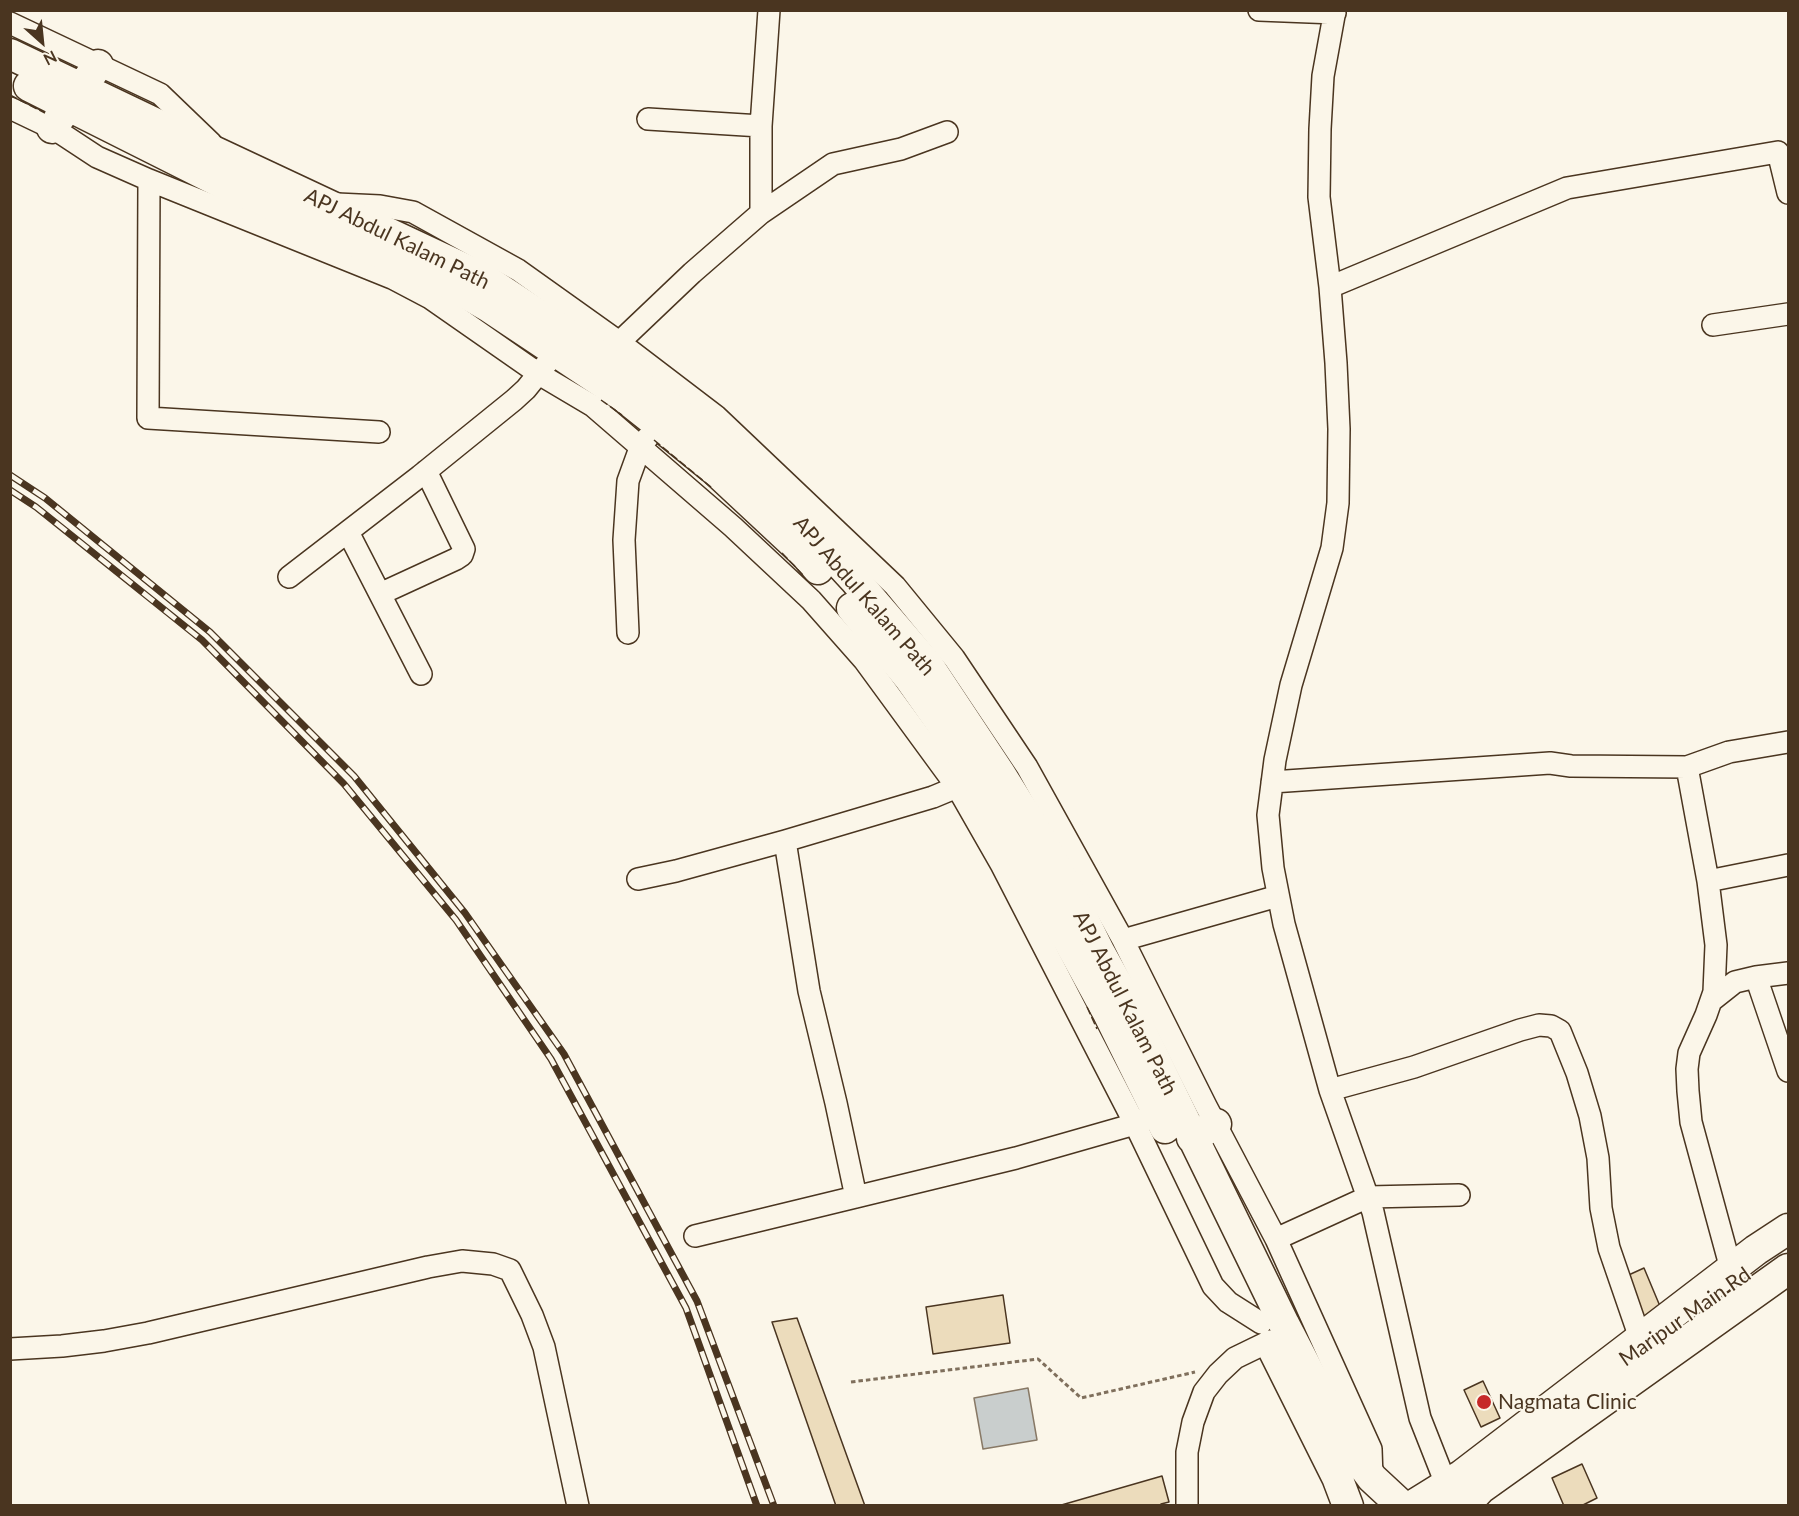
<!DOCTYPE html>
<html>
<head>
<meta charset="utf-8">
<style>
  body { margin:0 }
  #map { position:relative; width:1799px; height:1516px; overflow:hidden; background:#fbf6e9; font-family:Lato,sans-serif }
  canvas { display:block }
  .frame { position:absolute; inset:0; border:12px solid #4a3520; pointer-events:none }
  .north { position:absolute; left:12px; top:12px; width:60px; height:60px; -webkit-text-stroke:4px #fbf6e9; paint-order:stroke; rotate:153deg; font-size:16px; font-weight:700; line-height:24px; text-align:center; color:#4a3520 }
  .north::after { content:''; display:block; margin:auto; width:21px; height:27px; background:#4a3520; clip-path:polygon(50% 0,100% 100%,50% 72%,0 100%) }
</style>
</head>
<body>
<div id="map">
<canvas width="1799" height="1516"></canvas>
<div class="frame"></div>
<div class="north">N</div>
</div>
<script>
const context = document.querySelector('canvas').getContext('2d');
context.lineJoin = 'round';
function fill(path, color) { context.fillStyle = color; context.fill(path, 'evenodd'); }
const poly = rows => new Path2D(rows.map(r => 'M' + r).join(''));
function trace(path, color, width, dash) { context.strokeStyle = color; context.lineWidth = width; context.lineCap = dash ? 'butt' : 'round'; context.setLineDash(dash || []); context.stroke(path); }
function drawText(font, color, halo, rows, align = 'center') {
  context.font = font + ' Lato,sans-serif'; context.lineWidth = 4.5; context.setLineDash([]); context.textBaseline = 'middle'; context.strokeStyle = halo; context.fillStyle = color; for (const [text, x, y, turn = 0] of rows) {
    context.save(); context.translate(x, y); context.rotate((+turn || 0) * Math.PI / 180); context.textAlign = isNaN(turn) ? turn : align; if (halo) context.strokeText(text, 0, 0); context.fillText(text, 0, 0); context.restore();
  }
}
const water = poly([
  [1028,1388,1037,1440,983,1449,974,1398,1028,1388]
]);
fill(water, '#c9cecd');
trace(water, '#887966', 1.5);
const building = poly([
  [1644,1268,1662,1311,1640,1320,1622,1278,1644,1268],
  [1003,1295,1010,1343,933,1354,926,1307,1003,1295],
  [797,1318,865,1506,836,1506,772,1322,797,1318],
  [1483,1381,1500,1418,1481,1427,1464,1390,1483,1381],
  [1582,1464,1597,1498,1581,1506,1564,1506,1552,1478,1582,1464],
  [1162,1476,1169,1502,1161,1504,1161,1506,1058,1506,1162,1476]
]);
fill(building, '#ecdcbc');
trace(building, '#4a3520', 1.5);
const minor = poly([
  [1259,10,1335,13],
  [1335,10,1323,76,1320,129,1319,197,1330,287,1336,363,1339,429,1338,503,1332,548,1291,685,1275,760,1268,815,1273,868,1284,924,1330,1090,1373,1212,1420,1418,1446,1484],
  [10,23,160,94,211,143],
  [10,108,56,130,97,157,149,180,392,278,430,298,539,374,593,406,733,527,811,600,864,660,957,787,1001,864,1135,1124,1213,1286,1228,1302,1261,1323],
  [648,119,761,126],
  [149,180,148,418,379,432],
  [337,204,380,206,413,212,518,270,619,342,716,416,895,586,954,658,1027,767,1123,940,1206,1106,1276,1239,1371,1449,1372,1478],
  [761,213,833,164,901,149,947,132],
  [1330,287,1567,188,1778,152,1788,193],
  [1713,325,1788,314],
  [610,351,692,273,761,213,761,126,769,10],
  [348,532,421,674],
  [289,577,420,476,514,400,526,389,547,363],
  [380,594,456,559,462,555,464,549,426,471],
  [628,633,624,540,628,481,640,448,648,437],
  [1687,767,1708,881,1716,945,1714,992,1706,1015,1689,1053,1687,1069,1688,1091,1691,1122,1731,1269],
  [1272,782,1550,763,1571,766,1687,767,1729,752,1788,742],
  [785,841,809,991,836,1103,856,1197],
  [638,879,676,871,785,841,933,797,957,787,967,781],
  [1708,881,1788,865],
  [1123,940,1278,896],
  [1756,977,1788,1071],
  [1711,1001,1735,982,1756,977,1788,973],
  [1330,1090,1414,1067,1520,1030,1539,1025,1551,1026,1560,1031,1577,1073,1590,1116,1598,1158,1601,1208,1609,1248,1640,1338],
  [695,1236,1016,1158,1135,1124,1147,1118],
  [1276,1239,1368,1197,1459,1195],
  [10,1349,62,1346,104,1341,148,1333,428,1267,462,1261,493,1264,510,1270,532,1315,544,1347,578,1506],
  [1187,1506,1187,1452,1193,1422,1204,1392,1218,1374,1235,1358,1270,1341]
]);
const major = poly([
  [1443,1506,1474,1480]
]);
const highway = poly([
  [10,54,211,150,480,276,577,340,705,433,794,514,854,579,928,665,999,772,1042,841,1077,906,1099,951,1124,996,1284,1324,1341,1434,1355,1455,1372,1478,1400,1504],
  [29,86,228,186,446,282,489,307,624,397,658,424,716,471,805,554,818,569],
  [52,128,98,65],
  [852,608,910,679,941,723,994,805,1108,1013,1165,1128],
  [1192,1138,1216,1124],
  [1273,1349,1337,1477,1348,1506],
  [1412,1506,1462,1475,1756,1250,1788,1229],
  [1464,1506,1481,1488,1788,1269]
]);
trace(minor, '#4a3520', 24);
trace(major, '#4a3520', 28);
trace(highway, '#4a3520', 33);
trace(poly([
  [851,1382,1038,1359,1081,1398,1195,1372]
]), '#7f6f5c', 3, [4.5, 3]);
trace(minor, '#fbf6e9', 21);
trace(major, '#fbf6e9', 26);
trace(highway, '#fbf6e9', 30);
const rail = poly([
  [10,475,45,498,210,632,354,776,465,913,564,1054,697,1301,774,1506],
  [10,490,36,507,202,640,344,784,456,920,551,1059,686,1308,757,1506]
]);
trace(rail, '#4a3520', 7);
trace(rail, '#fbf6e9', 4.5, [14]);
trace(poly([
  [10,95,45,113],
  [601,400,622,415],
  [654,440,712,488],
  [782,553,803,575],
  [1087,1007,1097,1029]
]), '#4a3520', 1.5, [8, 3]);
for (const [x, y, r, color] of [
  [1484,1402,8,"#c62828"]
]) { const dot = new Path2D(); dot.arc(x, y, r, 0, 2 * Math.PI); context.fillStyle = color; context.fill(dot); trace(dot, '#fbf6e9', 2); }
drawText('21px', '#4a3520', '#fbf6e9', [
  ["APJ Abdul Kalam Path",397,239,26],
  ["APJ Abdul Kalam Path",864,596,49],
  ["APJ Abdul Kalam Path",1125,1003,63],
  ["Maripur Main Rd",1685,1317,-35]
]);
drawText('21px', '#4a3520', '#fbf6e9', [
  ["Nagmata Clinic",1498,1402]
], 'left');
</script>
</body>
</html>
